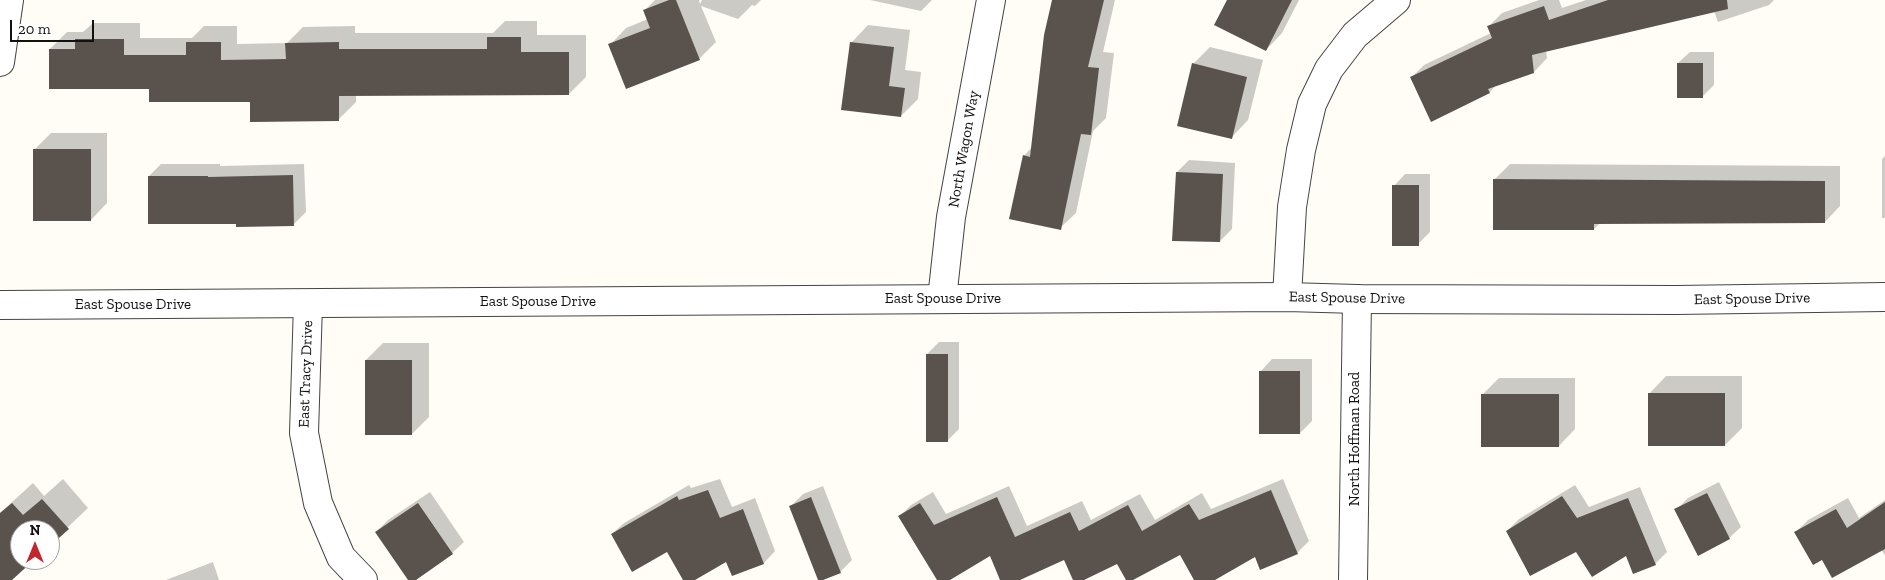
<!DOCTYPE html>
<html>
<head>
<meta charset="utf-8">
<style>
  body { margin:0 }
  #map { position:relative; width:1885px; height:580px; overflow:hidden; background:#fffdf5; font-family:"Zilla Slab",serif }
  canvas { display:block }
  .north { position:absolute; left:10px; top:520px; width:50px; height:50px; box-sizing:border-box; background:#fff; border:1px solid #a0a0a0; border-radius:50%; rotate:0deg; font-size:14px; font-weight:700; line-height:20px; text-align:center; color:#111 }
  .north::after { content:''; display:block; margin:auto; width:18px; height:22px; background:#c4262e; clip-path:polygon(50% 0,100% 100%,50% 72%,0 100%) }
  .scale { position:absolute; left:10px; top:20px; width:84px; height:22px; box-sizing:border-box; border:2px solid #111; border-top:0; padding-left:6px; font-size:15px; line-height:18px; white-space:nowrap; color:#111; -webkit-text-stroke:4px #fff; paint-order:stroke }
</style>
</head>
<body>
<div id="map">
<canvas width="1885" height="580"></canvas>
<div class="north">N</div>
<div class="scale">20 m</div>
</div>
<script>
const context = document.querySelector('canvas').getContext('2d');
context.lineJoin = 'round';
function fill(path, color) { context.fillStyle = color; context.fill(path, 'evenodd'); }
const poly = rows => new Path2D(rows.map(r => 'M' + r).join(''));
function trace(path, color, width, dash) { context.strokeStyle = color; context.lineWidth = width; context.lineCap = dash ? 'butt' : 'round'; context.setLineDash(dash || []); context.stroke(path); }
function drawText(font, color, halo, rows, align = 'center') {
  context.font = font + ' "Zilla Slab",serif'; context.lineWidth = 5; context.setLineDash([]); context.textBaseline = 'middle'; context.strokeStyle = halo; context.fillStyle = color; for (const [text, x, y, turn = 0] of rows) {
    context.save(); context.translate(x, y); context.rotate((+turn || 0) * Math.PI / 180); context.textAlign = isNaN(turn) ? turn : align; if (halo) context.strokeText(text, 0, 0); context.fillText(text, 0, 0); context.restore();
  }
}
fill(poly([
  [655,0,699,0,700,4,702,0,761,0,755,6,752,5,738,19,701,6,716,42,699,59,610,45,626,28,648,19,645,10],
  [870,0,932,0,921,11],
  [1054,0,1115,0,1103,52,1114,53,1106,118,1093,131,1076,213,1060,228,1024,156,1032,147],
  [1228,0,1299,0,1282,33,1266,50],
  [1539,0,1559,0,1562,8,1586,0,1774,0,1769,5,1718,22,1714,11,1546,50,1547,58,1534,72,1497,84,1490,92,1431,120,1411,78,1424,65,1491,33,1489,26,1502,13],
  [505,21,537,21,537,35,586,35,586,77,569,94,356,95,356,102,339,119,251,101,150,88,50,49,67,32,83,32,93,23,140,23,140,38,192,38,204,26,237,26,237,44,287,43,303,27,355,26,355,33,493,33],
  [868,25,910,30,905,70,921,72,918,99,901,116,843,109,852,42],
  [1210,47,1263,60,1248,120,1232,137,1193,64],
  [1690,52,1714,52,1714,85,1702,97,1678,63],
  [51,133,107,133,107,203,91,220,34,150],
  [1885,156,1885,218,1882,218,1882,159],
  [1189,160,1235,163,1232,229,1220,241,1177,172],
  [161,164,220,164,220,166,304,164,306,212,294,224,237,223,149,176],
  [1510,164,1840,166,1840,206,1825,222,1600,223,1594,229,1494,180],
  [1405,174,1430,174,1430,232,1418,244,1394,186],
  [939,342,959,342,959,429,947,441,927,354],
  [383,343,429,343,429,417,412,434,366,360],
  [1272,359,1312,359,1312,421,1300,433,1261,371],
  [1666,376,1742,376,1742,428,1725,445,1650,393],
  [1499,378,1575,378,1575,429,1559,446,1482,395],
  [63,479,88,508,50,544,50,530,20,530,20,560,32,560,10,580,0,580,0,513,33,483,44,496],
  [720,479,732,507,755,498,775,551,764,563,727,560,692,580,685,580,668,551,612,534,624,523,689,485,691,488],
  [1283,479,1309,541,1297,553,1255,555,1212,580,1196,580,1180,553,1130,580,1127,580,1118,562,1081,580,1075,580,1065,559,1017,580,1002,580,990,554,947,580,939,580,900,516,911,505,933,492,946,514,1009,486,1027,526,1082,501,1091,520,1140,494,1155,520,1202,493,1211,509],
  [1719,482,1741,527,1729,538,1676,510,1688,498],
  [1575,485,1589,507,1640,487,1667,552,1655,564,1626,554,1576,550,1507,531,1519,519],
  [823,486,852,560,840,572,819,580,791,506,803,494],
  [430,492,464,542,452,553,413,580,409,580,376,532,388,520],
  [1848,498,1859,518,1885,500,1885,555,1881,550,1823,558,1796,532,1808,520],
  [213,562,219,580,166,580]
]), '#0003');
fill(poly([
  [669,0,676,0,700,60,626,89,608,44,650,28,643,10],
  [1052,0,1104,0,1088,67,1099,68,1091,135,1081,134,1061,230,1009,219,1023,155,1030,157,1044,35],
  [1227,0,1292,0,1266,51,1214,25],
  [1608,0,1727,0,1728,9,1532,55,1534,73,1488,89,1490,93,1431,122,1410,77,1492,38,1487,26,1544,6,1549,20],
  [487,37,521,37,521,52,569,52,569,95,339,96,339,121,250,122,250,102,149,102,149,89,49,89,49,49,75,49,75,39,124,39,124,55,186,55,186,42,221,42,221,60,286,59,285,43,339,42,339,49,487,49],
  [850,42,894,47,889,86,905,88,901,117,841,110],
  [1192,63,1247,77,1232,139,1177,126],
  [1677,63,1703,63,1703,98,1677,98],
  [33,149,91,149,91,221,33,221],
  [1176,172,1223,174,1220,242,1172,241],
  [293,175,294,226,236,227,236,224,148,224,148,176,208,176,208,177],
  [1493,179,1825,181,1825,223,1594,224,1594,230,1493,230],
  [1392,185,1419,185,1419,246,1392,246],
  [926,354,948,354,948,442,926,442],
  [365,360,412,360,412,435,365,435],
  [1259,371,1300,371,1300,434,1259,434],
  [1648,393,1725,393,1725,446,1648,446],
  [1481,394,1559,394,1559,447,1481,447],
  [708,490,720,518,743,509,764,564,732,576,726,562,695,580,683,580,667,552,632,572,611,534,677,496,679,500],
  [1271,490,1298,554,1260,570,1255,557,1215,580,1194,580,1180,555,1133,580,1126,580,1117,564,1084,580,1073,580,1064,560,1020,580,1000,580,990,556,950,580,937,580,898,516,920,503,934,525,997,497,1015,537,1070,512,1079,531,1128,505,1142,531,1189,504,1199,520],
  [1707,493,1730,539,1698,556,1674,509],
  [1562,496,1577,518,1628,498,1656,565,1633,574,1626,556,1592,577,1576,552,1530,576,1506,531],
  [811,497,841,573,823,580,818,580,789,506],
  [42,499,69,529,50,546,50,530,20,530,20,560,34,560,12,580,0,580,0,513,12,503,23,515],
  [1885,502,1885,549,1832,578,1822,560,1813,565,1794,532,1836,509,1847,528],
  [418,503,453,554,416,580,408,580,375,532]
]), '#5a524d');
const minor = poly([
  [0,62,9,0],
  [1287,297,1292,207,1301,150,1312,104,1329,69,1355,35,1396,0],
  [942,299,951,217,991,0],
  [308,304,304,433,318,503,341,557,363,580],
  [1353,580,1357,299]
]);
const tertiary = poly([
  [0,305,1287,297,1357,299,1676,300,1885,297]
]);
trace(minor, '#444', 30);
trace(tertiary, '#444', 30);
trace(minor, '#fff', 28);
trace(tertiary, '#fff', 28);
drawText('15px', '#111', '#fff', [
  ["North Wagon Way",964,149,-80],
  ["East Spouse Drive",1347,298,1],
  ["East Spouse Drive",943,299],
  ["East Spouse Drive",1752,299,-1],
  ["East Spouse Drive",538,302],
  ["East Spouse Drive",133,305],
  ["East Tracy Drive",306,374,-88],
  ["North Hoffman Road",1355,439,-90]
]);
</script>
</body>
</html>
